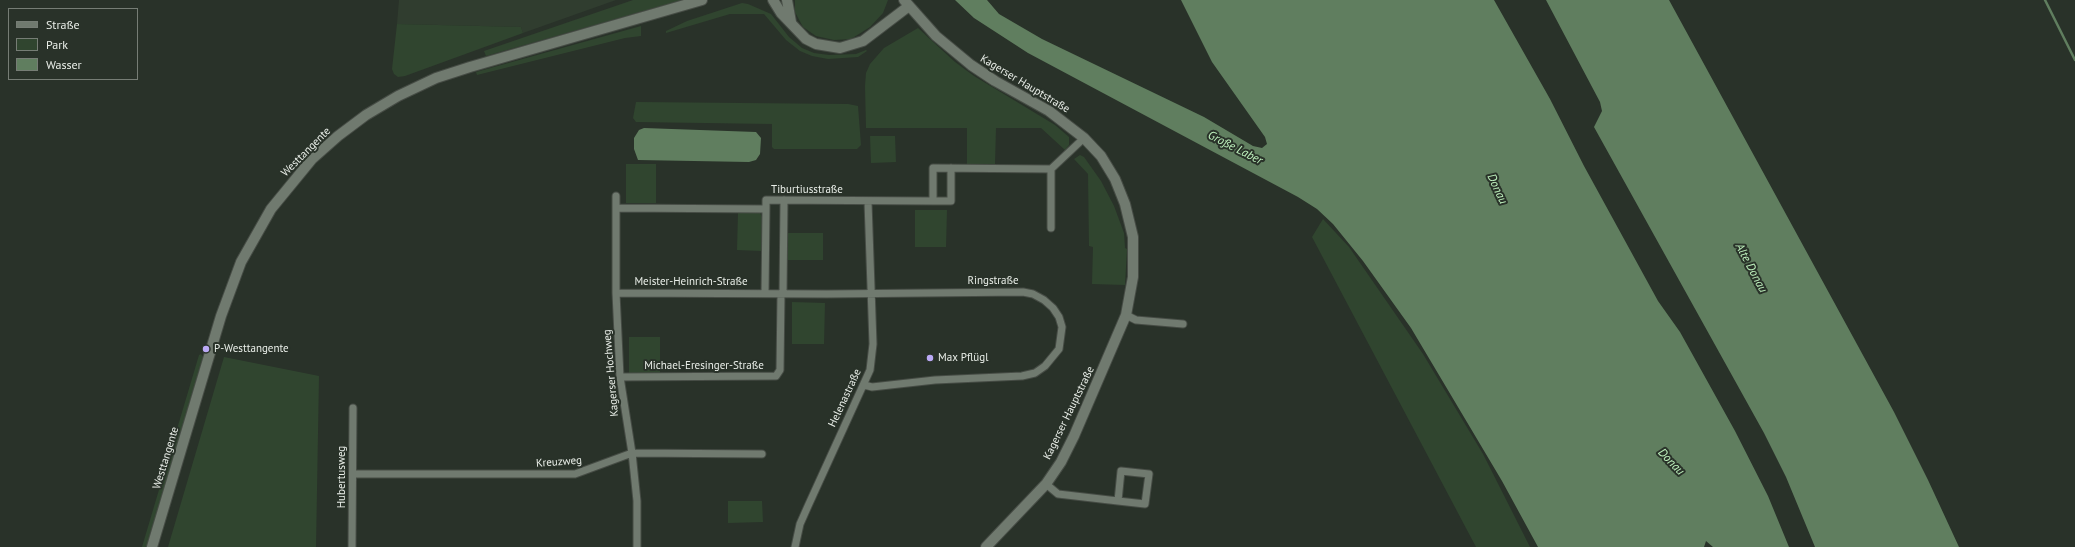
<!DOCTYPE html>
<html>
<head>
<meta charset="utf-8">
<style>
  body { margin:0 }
  #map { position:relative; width:2075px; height:547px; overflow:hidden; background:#293229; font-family:"PT Sans",sans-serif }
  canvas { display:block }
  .legend { position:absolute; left:8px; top:8px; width:130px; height:72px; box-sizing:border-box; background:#293229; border:1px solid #767d75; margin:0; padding:5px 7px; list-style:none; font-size:12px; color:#e9eee8 }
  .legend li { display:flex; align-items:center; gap:8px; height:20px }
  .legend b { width:20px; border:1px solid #767d75 }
</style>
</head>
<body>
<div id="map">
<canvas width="2075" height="547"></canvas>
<ul class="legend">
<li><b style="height:5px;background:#707a6f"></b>Straße</li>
<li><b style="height:11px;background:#30452f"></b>Park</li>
<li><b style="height:11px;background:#607e5f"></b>Wasser</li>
</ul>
</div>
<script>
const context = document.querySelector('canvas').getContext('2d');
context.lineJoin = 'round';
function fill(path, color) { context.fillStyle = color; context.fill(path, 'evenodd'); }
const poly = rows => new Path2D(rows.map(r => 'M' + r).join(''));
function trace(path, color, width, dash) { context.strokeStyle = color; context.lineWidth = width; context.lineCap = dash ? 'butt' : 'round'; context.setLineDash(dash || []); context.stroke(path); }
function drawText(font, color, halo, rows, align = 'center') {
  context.font = font + ' "PT Sans",sans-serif'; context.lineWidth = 4; context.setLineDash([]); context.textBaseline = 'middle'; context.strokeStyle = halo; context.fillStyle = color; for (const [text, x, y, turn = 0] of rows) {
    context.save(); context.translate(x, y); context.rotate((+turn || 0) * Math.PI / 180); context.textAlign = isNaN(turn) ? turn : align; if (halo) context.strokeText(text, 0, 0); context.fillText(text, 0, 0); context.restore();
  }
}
fill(poly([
  [399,0,616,0,523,33,521,27,397,24]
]), '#303d2f');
fill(poly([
  [633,0,682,0,486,56,484,51],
  [795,0,888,0,883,13,870,27,851,39,834,40,816,36,803,27,795,12],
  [742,3,748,4,771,14,789,37,802,48,814,53,829,55,856,54,866,50,867,51,858,57,828,59,812,56,800,51,786,40,764,14,730,14,666,33,666,31,687,21],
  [397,24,521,27,523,33,405,76,398,77,394,74,392,69],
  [641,26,641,36,625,38,477,75,476,72],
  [918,28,955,62,974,76,1055,125,1069,137,1069,145,1065,150,1041,128,996,128,995,164,967,164,967,128,866,128,865,86,866,73,870,64,884,48],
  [636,102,848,104,858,106,861,145,857,149,774,149,772,147,772,124,636,122,633,118],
  [870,136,895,136,896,162,871,163],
  [1080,155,1084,157,1101,181,1114,206,1124,233,1125,248,1127,249,1125,285,1092,284,1093,247,1089,246,1088,174,1074,159],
  [626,164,656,164,656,203,626,203],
  [915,210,947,210,946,247,915,247],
  [738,213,760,213,762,217,762,251,737,250],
  [1323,219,1349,247,1423,354,1483,454,1530,547,1476,547,1312,237],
  [786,233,823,233,823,260,786,260],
  [792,302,825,303,824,344,792,344],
  [629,337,660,337,660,373,629,373],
  [201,354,203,357,147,547,142,547,199,355],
  [224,357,319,376,316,547,168,547],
  [728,501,762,501,763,522,728,523]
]), '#30452f');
fill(poly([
  [955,0,987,0,999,14,1042,39,1204,117,1253,146,1262,148,1267,144,1265,137,1212,62,1181,0,1494,0,1550,99,1584,166,1658,301,1680,332,1735,431,1768,496,1789,547,1713,547,1706,541,1704,547,1538,547,1502,481,1411,328,1363,261,1333,224,1317,209,1298,197,1028,53,974,18],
  [1546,0,1669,0,1894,412,1928,480,1959,547,1815,547,1786,477,1764,433,1594,127,1602,111,1600,102],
  [644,128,756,132,761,138,760,154,756,160,749,162,638,160,634,149,634,138,639,130]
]), '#607e5f');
trace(poly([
  [2045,0,2075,60]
]), '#607e5f', 2.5);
const street = poly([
  [1051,169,1051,228],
  [616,196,616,293,620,377,632,453,637,501,637,547],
  [933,201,951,201,951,168],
  [616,208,766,209,766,200,933,201,933,168,1051,169,1084,138],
  [616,293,827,294,1023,292,1033,294,1044,300,1053,308,1059,317,1062,327,1059,349,1045,366,1035,373,1022,376,935,380,872,387,864,385],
  [765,293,766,209],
  [783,294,784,200],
  [1126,315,1136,320,1183,324],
  [620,377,776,376,780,370,781,294],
  [353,474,575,474,632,453,762,454],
  [1046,484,1058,494,1118,501,1145,504,1149,474,1121,471,1118,501],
  [352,547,353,408],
  [795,547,800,524,808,506,870,370,873,344,868,202]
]);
const secondary = poly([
  [773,0,781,13,806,39,816,44,840,48,863,41,909,6],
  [787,0,791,22],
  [904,0,936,36,971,65,995,81,1049,111,1084,138,1101,156,1115,179,1125,204,1133,237,1133,277,1126,315,1074,436,1061,462,1046,484,986,547],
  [152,547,221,316,241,262,271,209,312,159,338,136,366,115,398,96,436,78,470,67,702,0]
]);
trace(street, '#464c45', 9);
trace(secondary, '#464c45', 12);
trace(street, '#707a6f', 7);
trace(secondary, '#707a6f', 10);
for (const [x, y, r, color] of [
  [206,349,4,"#bbaaf6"],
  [930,358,4,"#bbaaf6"]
]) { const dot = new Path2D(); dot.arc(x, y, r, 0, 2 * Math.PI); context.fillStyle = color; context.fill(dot); trace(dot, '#293229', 1.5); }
drawText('11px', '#e9eee8', '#293229', [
  ["Kagerser Hauptstraße",1025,84,31],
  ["Westtangente",306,152,-45],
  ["Tiburtiusstraße",807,190],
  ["Ringstraße",993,281],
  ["Meister-Heinrich-Straße",691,282],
  ["Michael-Eresinger-Straße",704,366],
  ["Kagerser Hochweg",611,373,-95],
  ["Helenastraße",845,398,-65],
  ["Kagerser Hauptstraße",1069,413,-64],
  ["Westtangente",166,458,-73],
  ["Kreuzweg",559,462,-4],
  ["Hubertusweg",342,477,-90]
]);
drawText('11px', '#e9eee8', '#293229', [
  ["P-Westtangente",214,349],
  ["Max Pflügl",938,358]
], 'left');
drawText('italic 12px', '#bff2be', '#293229', [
  ["Große Laber",1235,148,27],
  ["Donau",1497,189,65],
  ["Alte Donau",1751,268,62],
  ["Donau",1671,462,46]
]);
</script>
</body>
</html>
